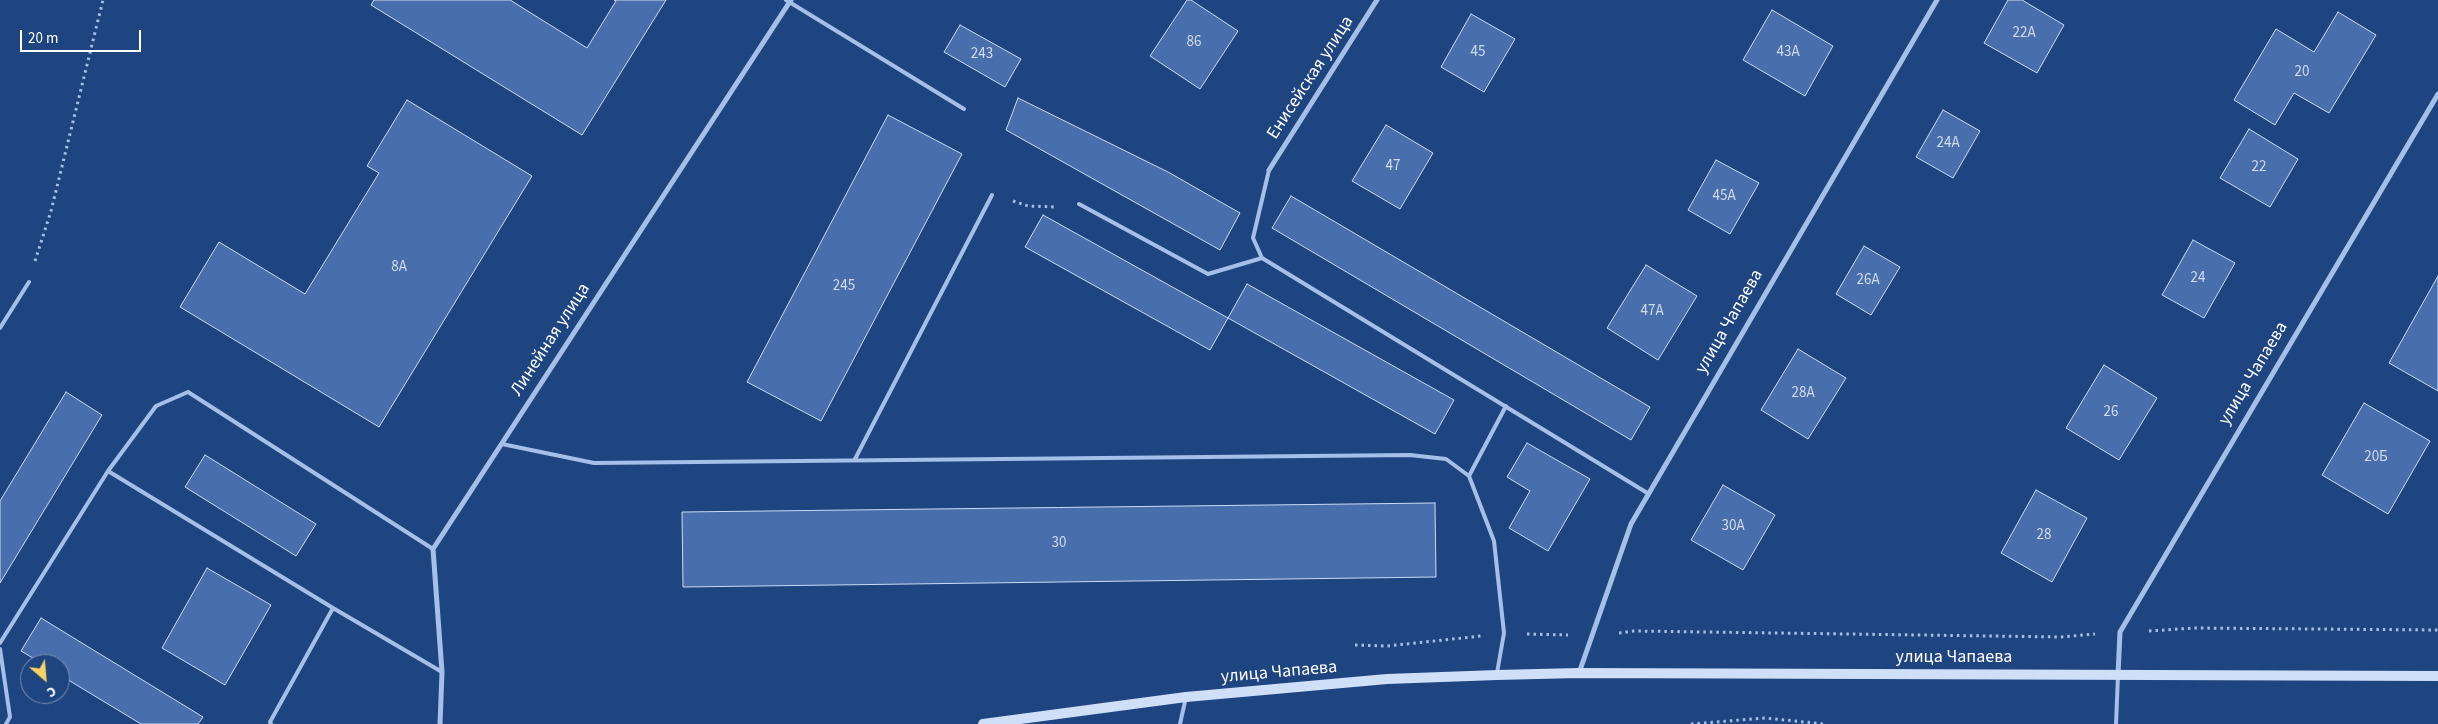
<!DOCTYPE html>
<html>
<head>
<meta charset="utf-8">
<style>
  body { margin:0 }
  #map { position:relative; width:2438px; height:724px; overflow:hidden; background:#1f4581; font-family:"Source Sans 3",sans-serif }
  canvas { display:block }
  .north { position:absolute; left:20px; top:654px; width:50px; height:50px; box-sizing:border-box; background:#1f4581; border:1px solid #798fb3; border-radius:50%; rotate:153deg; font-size:14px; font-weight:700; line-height:20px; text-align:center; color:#fff }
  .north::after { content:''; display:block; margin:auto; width:18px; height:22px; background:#f7d364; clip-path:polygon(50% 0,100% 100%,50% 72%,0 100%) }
  .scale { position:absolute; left:20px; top:30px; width:121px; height:22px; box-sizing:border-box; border:2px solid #fff; border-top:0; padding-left:6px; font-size:15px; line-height:18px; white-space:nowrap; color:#fff; -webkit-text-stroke:4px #1f4581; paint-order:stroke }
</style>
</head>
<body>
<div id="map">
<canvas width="2438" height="724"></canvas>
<div class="north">С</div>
<div class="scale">20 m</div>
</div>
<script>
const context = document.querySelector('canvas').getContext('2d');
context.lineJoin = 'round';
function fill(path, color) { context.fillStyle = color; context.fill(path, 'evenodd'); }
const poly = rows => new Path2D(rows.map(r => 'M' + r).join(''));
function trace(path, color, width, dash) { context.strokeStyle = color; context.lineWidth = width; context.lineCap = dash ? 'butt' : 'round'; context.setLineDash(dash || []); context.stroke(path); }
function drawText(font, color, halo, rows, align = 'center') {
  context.font = font + ' "Source Sans 3",sans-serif'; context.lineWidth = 4; context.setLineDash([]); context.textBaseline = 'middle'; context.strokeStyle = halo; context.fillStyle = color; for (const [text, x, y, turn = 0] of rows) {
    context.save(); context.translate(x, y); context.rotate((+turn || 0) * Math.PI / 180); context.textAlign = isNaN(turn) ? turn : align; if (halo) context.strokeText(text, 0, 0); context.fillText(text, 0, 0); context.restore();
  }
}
const building = poly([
  [374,0,510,0,587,48,616,1,614,0,666,0,582,135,371,5,374,0],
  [1187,0,1191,0,1238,31,1200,89,1150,56,1187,0],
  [2008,0,2022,0,2064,25,2037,73,1984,43,2008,0],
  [1772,10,1833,46,1805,96,1743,60,1772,10],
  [2338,12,2376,35,2329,113,2294,93,2275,125,2234,100,2276,29,2314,52,2338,12],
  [1471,14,1515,39,1484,92,1441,67,1471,14],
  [960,25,1021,59,1005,87,944,52,960,25],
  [1018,98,1168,172,1240,213,1220,250,1006,130,1018,98],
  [407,100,532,176,379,427,180,307,219,242,305,294,379,173,367,166,407,100],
  [1943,110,1980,131,1953,178,1916,157,1943,110],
  [888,115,962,154,821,421,747,382,888,115],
  [1386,125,1433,153,1400,209,1352,181,1386,125],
  [2249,129,2298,159,2270,207,2220,178,2249,129],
  [1716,160,1759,183,1730,234,1688,210,1716,160],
  [1291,196,1650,407,1631,440,1272,228,1291,196],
  [1043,215,1228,318,1210,350,1025,247,1043,215],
  [2193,240,2235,263,2204,318,2162,295,2193,240],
  [1864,246,1900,267,1871,315,1836,294,1864,246],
  [1646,265,1697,296,1658,360,1607,328,1646,265],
  [2438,276,2438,391,2389,363,2438,276],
  [1247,284,1454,400,1435,434,1228,318,1247,284],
  [1798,349,1846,378,1808,439,1761,410,1798,349],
  [2104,365,2157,398,2119,460,2066,428,2104,365],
  [66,392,102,415,0,583,0,501,66,392],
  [2364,403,2430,441,2388,514,2322,475,2364,403],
  [1527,443,1590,479,1548,551,1509,528,1530,491,1507,477,1527,443],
  [205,455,316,524,296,556,185,487,205,455],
  [1723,485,1775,515,1743,570,1691,540,1723,485],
  [2036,490,2087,518,2052,582,2001,553,2036,490],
  [1435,503,1436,577,683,587,682,512,1435,503],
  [207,568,271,605,225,685,162,648,207,568],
  [41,618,203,717,198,724,141,724,60,675,60,664,43,664,21,651,41,618]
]);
fill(building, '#486fab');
trace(building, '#c9dbf6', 1);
trace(poly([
  [1013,201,1028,206,1056,207],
  [35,261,51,211,103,0],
  [2149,631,2194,628,2438,630],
  [1619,633,1634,631,2061,637,2095,634],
  [1527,634,1568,635],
  [1355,645,1387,646,1481,636],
  [1691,724,1765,718,1824,724]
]), '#a5c0e8', 3, [2.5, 4]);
trace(poly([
  [786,0,964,109],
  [1079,204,1208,274,1262,258,1649,494],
  [1262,258,1253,238,1269,170],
  [0,328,29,282],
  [502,444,594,463,1410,455,1446,459,1469,476,1494,541,1504,633,1497,673],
  [855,459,992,195],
  [108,471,333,608],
  [1469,476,1506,406],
  [0,643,108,471,156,406,188,392,433,549],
  [0,649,10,717,6,724],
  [271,724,270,722,333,608,442,672],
  [1180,724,1186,697],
  [2116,724,2118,675]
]), '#a5c0e8', 4);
trace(poly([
  [1269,170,1377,0],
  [1579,673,1631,524,1937,0],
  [2118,675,2120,632,2438,94],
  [440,724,442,672,433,549,791,0]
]), '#a5c0e8', 5);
trace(poly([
  [983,724,1186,697,1387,679,1497,675,1579,673,2438,676]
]), '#cfdff7', 10);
drawText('15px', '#d1dbea', null, [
  ["22А",2024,34],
  ["86",1194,43],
  ["45",1478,53],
  ["43А",1788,53],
  ["243",982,55],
  ["20",2302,73],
  ["24А",1948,144],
  ["47",1393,167],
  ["22",2259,168],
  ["45А",1724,197],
  ["8А",399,268],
  ["24",2198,279],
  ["26А",1868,281],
  ["245",844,287],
  ["47А",1652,312],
  ["28А",1803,394],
  ["26",2111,413],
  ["20Б",2376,458],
  ["30А",1733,527],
  ["28",2044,536],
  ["30",1059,544]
]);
drawText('18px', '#fff', '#1f4581', [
  ["Енисейская улица",1311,78,-57],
  ["улица Чапаева",1730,322,-60],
  ["Линейная улица",551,340,-57],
  ["улица Чапаева",2254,374,-59],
  ["улица Чапаева",1954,658],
  ["улица Чапаева",1279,673,-5]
]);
</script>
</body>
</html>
